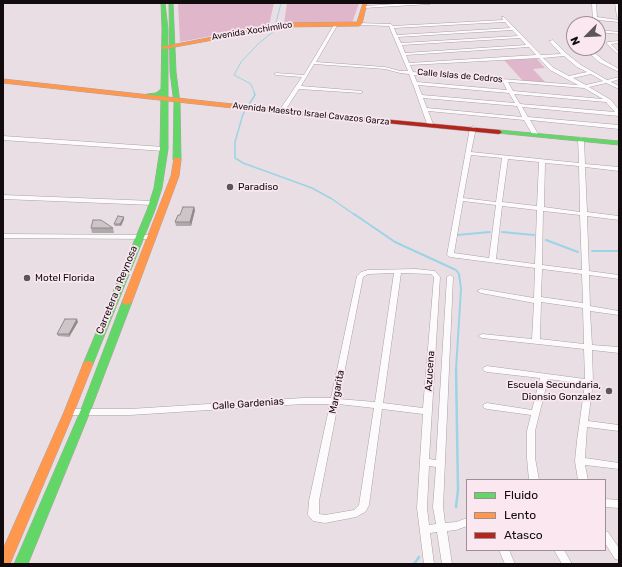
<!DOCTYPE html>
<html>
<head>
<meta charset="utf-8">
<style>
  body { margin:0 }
  #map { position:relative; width:622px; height:567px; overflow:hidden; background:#e9dee3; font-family:Rubik,sans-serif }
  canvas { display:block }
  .frame { position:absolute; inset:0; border:4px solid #110b0d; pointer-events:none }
  .legend { position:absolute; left:466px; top:479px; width:140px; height:72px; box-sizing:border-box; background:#fae7ef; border:1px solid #9d8f95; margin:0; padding:5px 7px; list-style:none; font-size:12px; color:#110b0d }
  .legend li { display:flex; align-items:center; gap:8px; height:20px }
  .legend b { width:20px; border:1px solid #9d8f95 }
  .north { position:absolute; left:566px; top:16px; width:40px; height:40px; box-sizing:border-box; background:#fae7ef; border:1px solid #9d8f95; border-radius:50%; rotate:246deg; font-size:11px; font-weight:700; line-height:16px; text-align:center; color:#110b0d }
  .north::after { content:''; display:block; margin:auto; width:14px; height:18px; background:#5d5558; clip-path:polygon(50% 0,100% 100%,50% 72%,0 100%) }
</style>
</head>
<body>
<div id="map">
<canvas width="622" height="567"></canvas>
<div class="frame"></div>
<ul class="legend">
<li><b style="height:5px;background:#63d668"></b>Fluido</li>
<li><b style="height:5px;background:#ff974d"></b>Lento</li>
<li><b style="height:5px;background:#b3261e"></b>Atasco</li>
</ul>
<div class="north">N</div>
</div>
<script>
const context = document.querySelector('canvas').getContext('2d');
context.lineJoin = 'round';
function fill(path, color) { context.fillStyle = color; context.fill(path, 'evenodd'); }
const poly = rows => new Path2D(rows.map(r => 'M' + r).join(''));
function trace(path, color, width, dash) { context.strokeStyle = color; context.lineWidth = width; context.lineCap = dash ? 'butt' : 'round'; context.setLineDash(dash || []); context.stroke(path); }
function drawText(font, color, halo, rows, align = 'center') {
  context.font = font + ' Rubik,sans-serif'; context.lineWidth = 3.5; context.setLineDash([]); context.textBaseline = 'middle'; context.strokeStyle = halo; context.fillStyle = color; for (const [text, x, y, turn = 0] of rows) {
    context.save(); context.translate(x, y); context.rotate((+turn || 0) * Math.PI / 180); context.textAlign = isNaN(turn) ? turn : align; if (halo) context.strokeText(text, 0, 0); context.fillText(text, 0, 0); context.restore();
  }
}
fill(poly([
  [178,3,274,3,269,25,180,42],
  [287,3,359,3,352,23,284,23],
  [536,58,545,68,533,69,546,83,523,81,504,60]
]), '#e0b7ca');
trace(poly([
  [255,94,251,84,234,75,241,62,258,44,274,31,281,3]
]), '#9bd4e6', 1);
trace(poly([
  [254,93,255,95,243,114,235,142,235,158,243,163,312,188,332,199,355,215]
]), '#9bd4e6', 1.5);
trace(poly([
  [354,214,395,242,456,270,459,274,461,289,456,369],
  [502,232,534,235],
  [457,235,490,232],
  [546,240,578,252],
  [592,251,619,251]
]), '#9bd4e6', 2);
trace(poly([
  [456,507,458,490,456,368],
  [414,564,419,557]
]), '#9bd4e6', 2.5);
const street = poly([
  [411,3,432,3,430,4,364,8,362,7,364,6,411,3],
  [592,3,596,3,597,17,619,20,619,22,597,20,597,24,593,24,592,3],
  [615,3,619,3,619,18,617,17,615,3],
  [502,17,504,17,541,55,561,54,549,41,553,40,567,54,581,65,607,80,619,77,619,79,611,82,619,86,619,89,606,83,589,87,611,100,619,110,619,116,522,107,528,117,619,125,619,129,530,120,538,134,535,136,532,134,524,120,428,111,433,124,430,126,427,124,413,84,412,83,412,82,409,74,400,73,385,69,314,64,301,86,361,91,363,92,361,93,299,89,284,112,279,111,302,77,276,75,274,74,276,73,304,75,335,23,338,24,316,62,385,67,400,71,408,71,389,26,359,25,358,25,358,23,391,24,393,26,503,20,502,17],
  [505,22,510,28,397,35,394,28,505,22],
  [512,30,518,36,401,43,398,37,512,30],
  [520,38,526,45,405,53,402,45,520,38],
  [529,47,536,55,409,63,406,55,529,47],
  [564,56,577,67,587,72,569,76,554,68,543,58,564,56],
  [539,58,550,70,578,85,413,72,410,65,539,58],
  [591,74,603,81,586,85,573,78,591,74],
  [414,75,503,82,507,90,417,82,414,75],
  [508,82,584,88,603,99,513,91,508,82],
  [418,85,509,93,515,103,422,95,418,85],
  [514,94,606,102,615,112,520,104,514,94],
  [423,98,517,106,522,117,427,108,423,98],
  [598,30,619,32,619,34,598,32,598,30],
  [619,41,619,43,611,44,619,52,619,55,606,43,608,42,619,41],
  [584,48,589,48,603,60,619,69,619,72,599,62,584,48],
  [473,126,476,128,471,152,579,163,578,139,581,137,584,139,585,164,619,167,619,171,585,167,587,212,619,216,619,220,587,216,589,271,619,275,619,279,589,275,590,306,619,311,619,315,590,311,592,345,619,347,619,353,592,350,593,382,588,421,619,425,619,431,587,427,585,458,619,463,619,469,585,465,588,480,578,480,575,461,577,441,585,384,548,379,535,431,535,458,539,480,529,480,527,458,527,431,531,415,487,409,484,408,483,406,484,404,487,403,532,410,540,378,487,372,484,371,483,369,484,367,487,366,585,379,584,349,482,338,478,336,482,334,532,339,534,303,481,293,477,291,481,289,534,298,535,268,450,257,447,255,470,128,473,126],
  [471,155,502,158,496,202,463,198,471,155],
  [508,159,539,162,537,206,502,202,508,159],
  [545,163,579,166,580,212,544,207,545,163],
  [463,201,496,205,489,258,454,253,463,201],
  [502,206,537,210,535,264,496,259,502,206],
  [543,211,580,215,582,270,542,265,543,211],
  [542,269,582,274,583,303,541,297,542,269],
  [541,302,583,308,584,344,540,339,541,302],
  [3,136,164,147,167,149,164,151,3,140,3,136],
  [3,195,153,201,156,203,153,205,3,199,3,195],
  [3,234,152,235,155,237,152,239,3,238,3,234],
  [416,269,435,271,440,277,429,459,436,460,447,277,450,275,453,277,443,507,445,523,456,522,467,518,467,526,456,530,447,531,452,564,442,564,437,532,430,533,434,564,424,564,417,508,423,414,382,409,369,505,367,509,365,512,356,517,325,523,313,521,308,515,309,501,330,404,303,404,130,415,69,415,66,414,65,412,66,410,69,409,130,409,303,398,331,398,357,276,361,272,368,270,416,269],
  [394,273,375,402,339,399,363,277,368,274,394,273],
  [401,273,431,274,434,277,423,408,383,403,401,273],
  [338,404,374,408,359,505,354,510,325,515,319,514,319,501,338,404],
  [429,466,436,467,433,507,436,524,429,525,427,508,429,466],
  [605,499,619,500,619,508,605,507,605,499],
  [605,531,608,532,619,548,619,560,615,559,605,543,605,531],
  [499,550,509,550,515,564,505,564,499,550],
  [554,550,564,550,572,564,562,564,554,550]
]);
const fast = poly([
  [161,3,165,3,168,29,168,149,162,188,155,210,93,364,92,366,88,367,84,366,83,364,147,210,154,188,160,149,161,95,147,98,144,96,147,94,156,93,161,89,162,29,161,3],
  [169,3,173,3,176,72,180,103,181,160,177,162,173,160,174,103,170,72,169,3],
  [499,130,619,141,619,145,497,133,496,132,499,130],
  [127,299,132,302,90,412,28,564,14,564,80,412,122,302,127,299]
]);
const slow = poly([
  [363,3,367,3,362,24,359,26,284,27,164,49,161,47,284,23,357,22,363,3],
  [3,79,306,112,309,114,306,116,3,83,3,79],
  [174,158,180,158,181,160,179,176,132,302,127,305,124,304,122,302,171,176,174,158],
  [88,361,92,362,93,364,74,412,10,564,3,564,3,549,64,412,83,364,84,362,88,361]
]);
const jam = poly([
  [306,112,499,130,502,132,499,134,304,115,303,114,306,112]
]);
trace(street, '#a9a1a5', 1);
trace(fast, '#a9a1a5', 1);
trace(slow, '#a9a1a5', 1);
trace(jam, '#a9a1a5', 1);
fill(street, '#fcfafb');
fill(fast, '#63d668');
fill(slow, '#ff974d');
fill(jam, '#b3261e');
fill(poly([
  [194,207,195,210,191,226,176,226,175,222,180,215],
  [124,217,124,219,121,226,115,226,114,224],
  [91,228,113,228,114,233,92,233],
  [78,322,69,337,58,336,57,334]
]), '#b0a9ac');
fill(poly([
  [194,207,195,210,191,226,190,222],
  [124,217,124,219,121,226,120,224],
  [77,319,78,322,69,337,69,334]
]), '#908a8c');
const building = poly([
  [183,207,194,207,190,222,175,222,178,215,180,215,183,207],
  [118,216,124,217,120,224,114,224,118,216],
  [93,220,101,220,113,228,91,228,93,220],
  [65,319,77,319,69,334,57,334,65,319]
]);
fill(building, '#cdc5c8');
trace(building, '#908a8c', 1);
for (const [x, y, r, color] of [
  [230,187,4,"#5d5558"],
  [27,278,4,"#5d5558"],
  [609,391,4,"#5d5558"]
]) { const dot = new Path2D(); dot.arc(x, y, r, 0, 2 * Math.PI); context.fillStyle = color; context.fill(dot); trace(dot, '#fae7ef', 1.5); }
drawText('9px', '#110b0d', '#fae7ef', [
  ["Avenida Xochimilco",252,31,-9],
  ["Calle Islas de Cedros",460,76,5],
  ["Avenida Maestro Israel Cavazos Garza",311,114,6]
]);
drawText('10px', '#110b0d', '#fae7ef', [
  ["Paradiso",238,187],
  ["Motel Florida",35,278],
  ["Escuela Secundaria,",601,385,"right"],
  ["Dionsio Gonzalez",601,397,"right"]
], 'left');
drawText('10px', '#110b0d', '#fae7ef', [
  ["Carretera a Reynosa",117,290,-68],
  ["Azucena",430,371,-86],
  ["Margarita",337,392,-79],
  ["Calle Gardenias",248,404,-4]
]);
</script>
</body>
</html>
